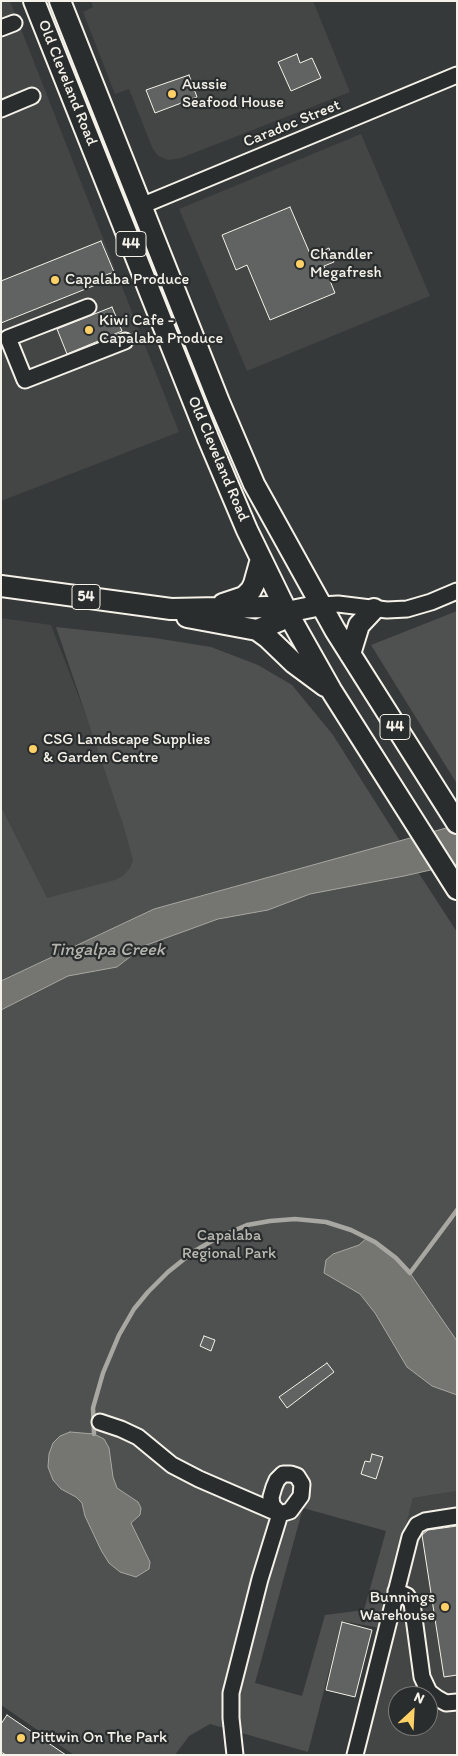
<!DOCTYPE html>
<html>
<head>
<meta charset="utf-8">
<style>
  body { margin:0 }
  #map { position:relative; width:458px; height:1756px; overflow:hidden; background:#363939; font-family:Itim,sans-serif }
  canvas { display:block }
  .frame { position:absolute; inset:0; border:2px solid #f4f1e8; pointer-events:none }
  .north { position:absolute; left:388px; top:1686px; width:50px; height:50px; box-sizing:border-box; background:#2a2d2e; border:1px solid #7b7b78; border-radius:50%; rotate:25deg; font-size:14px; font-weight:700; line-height:20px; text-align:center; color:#f4f1e8 }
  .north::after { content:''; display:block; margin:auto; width:18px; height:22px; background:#ffd166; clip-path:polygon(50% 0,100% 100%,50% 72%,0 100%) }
</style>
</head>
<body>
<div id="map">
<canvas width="458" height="1756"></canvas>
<div class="frame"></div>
<div class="north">N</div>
</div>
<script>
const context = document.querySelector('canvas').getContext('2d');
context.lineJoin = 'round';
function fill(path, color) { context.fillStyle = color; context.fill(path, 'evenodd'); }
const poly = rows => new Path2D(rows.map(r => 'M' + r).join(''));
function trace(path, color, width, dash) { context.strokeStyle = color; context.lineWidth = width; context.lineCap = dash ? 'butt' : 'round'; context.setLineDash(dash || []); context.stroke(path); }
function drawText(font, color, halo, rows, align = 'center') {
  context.font = font + ' Itim,sans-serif'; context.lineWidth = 4.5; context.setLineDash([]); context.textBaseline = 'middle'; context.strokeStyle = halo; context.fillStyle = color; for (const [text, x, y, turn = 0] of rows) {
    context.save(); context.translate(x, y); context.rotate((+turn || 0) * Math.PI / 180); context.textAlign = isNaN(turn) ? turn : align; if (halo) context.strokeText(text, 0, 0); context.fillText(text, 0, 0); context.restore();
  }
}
fill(poly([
  [1,1,10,1,179,432,1,501],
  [91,1,313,1,350,92,181,158,168,160,158,156,152,147,129,89,115,94,83,12,93,7],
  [361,134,430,296,247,371,179,209],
  [1,618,51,625,149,878,27,921,1,856],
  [457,1491,457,1755,347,1755,413,1498],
  [398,1696,428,1696,428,1726,398,1726]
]), '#434645');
fill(poly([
  [457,611,457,784,371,645],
  [56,627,155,638,211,647,258,665,292,685,333,735,400,841,154,909,1,981,1,807,47,898,115,880,123,876,130,868,133,860,124,827],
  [407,855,457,932,457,1491,413,1498,380,1628,342,1621,308,1752,210,1724,189,1736,175,1755,74,1755,1,1705,1,1000,96,948],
  [303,1508,386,1531,364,1610,325,1615,302,1696,255,1683]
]), '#4e514f');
const water = poly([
  [457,825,457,864,404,876,310,894,268,910,218,919,144,946,117,967,68,976,1,1010,1,981,154,909,457,825],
  [367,1238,375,1242,396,1258,410,1273,457,1341,457,1395,432,1386,407,1367,375,1313,360,1294,324,1273,326,1260,333,1254,359,1245,367,1238],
  [70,1432,94,1434,104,1439,109,1448,113,1477,117,1488,138,1502,141,1508,140,1515,131,1523,150,1562,149,1569,136,1577,120,1572,109,1563,101,1550,85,1516,82,1503,76,1497,61,1489,53,1480,48,1467,49,1454,53,1443,60,1436,70,1432]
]);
fill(water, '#757572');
trace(water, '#a8a7a1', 1);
trace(poly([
  [94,1434,93,1408,103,1373,119,1335,134,1309,148,1292,168,1272,193,1252,217,1238,247,1225,270,1221,295,1219,326,1222,351,1230,375,1242,396,1258,410,1273,457,1210]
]), '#a8a7a1', 4.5);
const building = poly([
  [297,54,300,63,312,58,321,78,291,91,278,62,297,54],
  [189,75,197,97,155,113,146,90,189,75],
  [290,207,311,256,329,248,334,262,324,266,335,293,270,320,247,265,236,270,222,235,290,207],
  [101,241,114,272,106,275,108,280,1,323,1,281,101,241],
  [112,307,122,331,67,354,57,329,112,307],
  [204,1336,215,1340,211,1351,200,1346,204,1336],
  [327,1363,334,1372,287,1408,279,1397,327,1363],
  [372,1454,383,1457,376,1479,361,1474,365,1461,370,1462,372,1454],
  [457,1526,457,1675,444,1677,422,1535,428,1530,457,1526],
  [342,1622,372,1630,355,1697,326,1690,342,1622],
  [7,1715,66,1755,6,1755,1,1752,1,1724,7,1715]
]);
fill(building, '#616362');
trace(building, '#f4f1e8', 1);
const minor = poly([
  [1,28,14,23],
  [1,109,32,96],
  [141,206,457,75],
  [88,307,8,338,25,380,125,341],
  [321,605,338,604,387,610,407,609,431,602,457,591],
  [100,1422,121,1429,138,1437,172,1465,199,1479,280,1514,290,1511,301,1496,302,1484,297,1476,291,1474,283,1474,277,1480,274,1487,271,1497,272,1505,280,1514],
  [396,1591,407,1596,412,1603,422,1677,429,1692,437,1698,446,1703,457,1702],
  [235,1755,231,1718,231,1693,260,1579,280,1514],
  [355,1755,410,1537,417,1525,425,1521,457,1516]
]);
const major = poly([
  [34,1,208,438,247,530,287,612,331,690,457,889],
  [60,1,219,402,254,484,335,630,457,823],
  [1,586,171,609,267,607,287,612,321,605],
  [223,604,244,597,251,590,254,584,261,559],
  [187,617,257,630,279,621,287,612],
  [257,630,268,638,294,663,325,686],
  [350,654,359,625,374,609]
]);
trace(minor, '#f4f1e8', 19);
trace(major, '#f4f1e8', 24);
trace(minor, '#2a2d2e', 15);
trace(major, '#2a2d2e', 20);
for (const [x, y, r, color] of [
  [172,94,5,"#ffd166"],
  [300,264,5,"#ffd166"],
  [55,280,5,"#ffd166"],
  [89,330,5,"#ffd166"],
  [33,749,5,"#ffd166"],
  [445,1607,5,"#ffd166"],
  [21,1738,5,"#ffd166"]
]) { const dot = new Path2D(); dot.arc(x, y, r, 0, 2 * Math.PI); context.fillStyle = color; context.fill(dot); trace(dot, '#2a2d2e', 2); }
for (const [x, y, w] of [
  [131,244,30],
  [86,597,28],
  [395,727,30]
]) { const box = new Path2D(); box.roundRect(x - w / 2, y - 12.5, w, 25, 4); context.fillStyle = '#2a2d2e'; context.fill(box); trace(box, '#f4f1e8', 1); }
drawText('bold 15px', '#f4f1e8', null, [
  ["44",131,244],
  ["54",86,597],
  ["44",395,727]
]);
drawText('16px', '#f4f1e8', '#2a2d2e', [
  ["Old Cleveland Road",67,83,68],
  ["Caradoc Street",292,124,-22],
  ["Old Cleveland Road",218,459,67]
]);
drawText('16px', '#f4f1e8', '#2a2d2e', [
  ["Aussie",182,85],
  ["Seafood House",182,103],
  ["Chandler",310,255],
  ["Megafresh",310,273],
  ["Capalaba Produce",65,280],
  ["Kiwi Cafe -",99,321],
  ["Capalaba Produce",99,339],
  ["CSG Landscape Supplies",43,740],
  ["& Garden Centre",43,758],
  ["Bunnings",435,1598,"right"],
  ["Warehouse",435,1616,"right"],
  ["Pittwin On The Park",31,1738]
], 'left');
drawText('16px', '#bab9b2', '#2a2d2e', [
  ["Capalaba",229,1236],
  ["Regional Park",229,1254]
]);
drawText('italic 18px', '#b4b3ad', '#2a2d2e', [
  ["Tingalpa Creek",107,950]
]);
</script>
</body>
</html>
